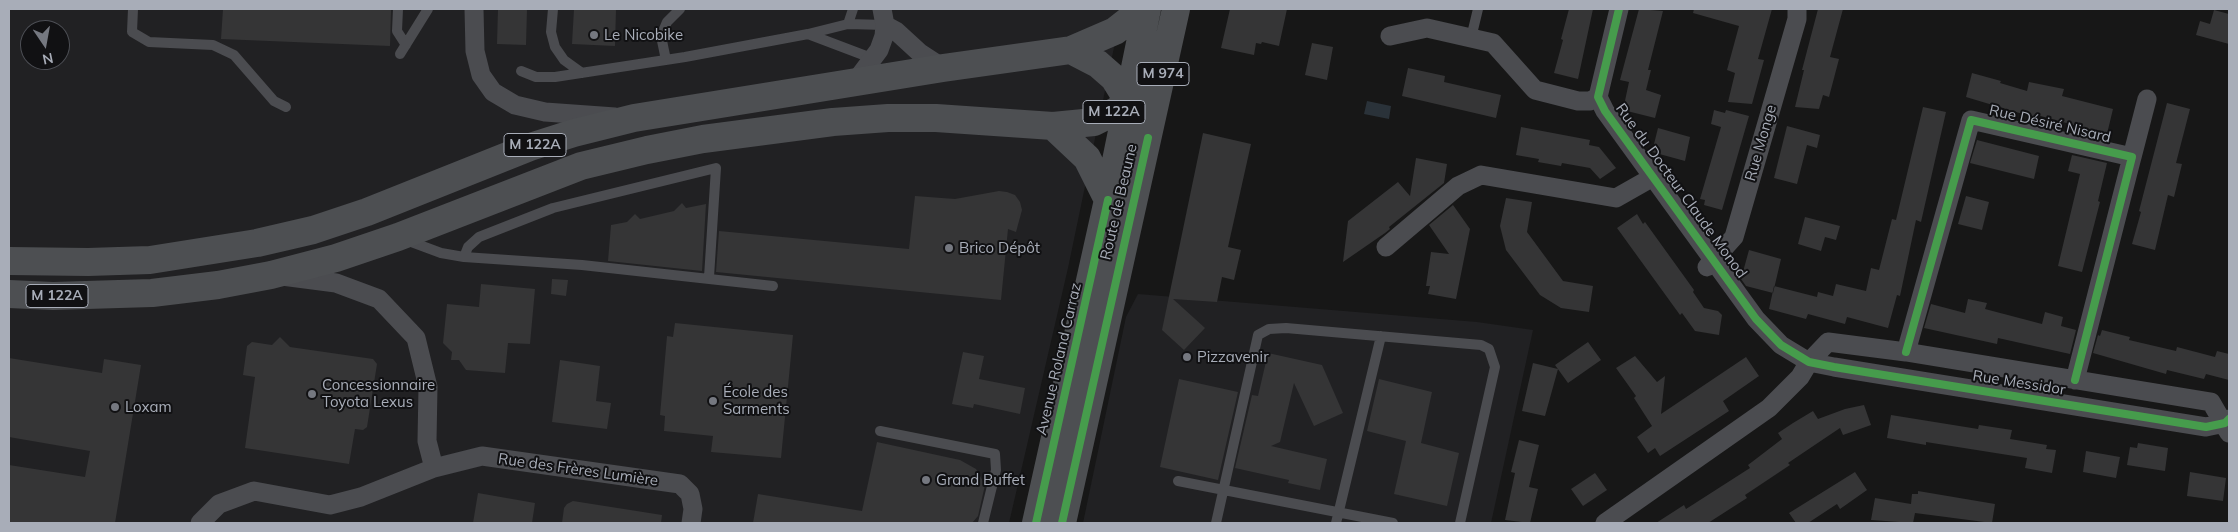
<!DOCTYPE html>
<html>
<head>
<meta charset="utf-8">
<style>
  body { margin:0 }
  #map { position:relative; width:2238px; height:532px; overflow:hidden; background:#171717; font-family:Mulish,sans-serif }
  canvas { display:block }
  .frame { position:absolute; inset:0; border:10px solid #a8adb8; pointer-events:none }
  .north { position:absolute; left:20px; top:20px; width:50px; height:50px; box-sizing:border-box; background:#111113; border:1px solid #4d4f55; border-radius:50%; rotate:168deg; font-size:14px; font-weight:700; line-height:20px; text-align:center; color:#a8adb8 }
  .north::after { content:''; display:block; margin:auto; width:18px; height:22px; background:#757880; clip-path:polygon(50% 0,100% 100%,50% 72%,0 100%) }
</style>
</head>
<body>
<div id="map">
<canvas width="2238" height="532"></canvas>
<div class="frame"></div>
<div class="north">N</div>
</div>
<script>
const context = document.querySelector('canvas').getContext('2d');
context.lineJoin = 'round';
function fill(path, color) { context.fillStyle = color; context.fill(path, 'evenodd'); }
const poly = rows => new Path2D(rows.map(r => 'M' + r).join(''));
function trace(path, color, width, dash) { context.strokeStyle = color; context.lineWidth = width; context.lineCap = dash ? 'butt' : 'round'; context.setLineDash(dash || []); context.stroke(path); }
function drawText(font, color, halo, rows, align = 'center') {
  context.font = font + ' Mulish,sans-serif'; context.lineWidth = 4; context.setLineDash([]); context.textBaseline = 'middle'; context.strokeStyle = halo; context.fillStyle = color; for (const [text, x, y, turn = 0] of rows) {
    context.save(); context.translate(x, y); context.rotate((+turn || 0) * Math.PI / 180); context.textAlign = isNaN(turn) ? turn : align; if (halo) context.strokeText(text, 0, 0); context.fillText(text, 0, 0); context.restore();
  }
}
fill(poly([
  [9,9,1122,9,1068,268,1009,523,9,523],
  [30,30,60,30,60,60,30,60],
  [1138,294,1477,322,1533,330,1491,523,1083,523,1126,317]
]), '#212123');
fill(poly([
  [1367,101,1391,106,1389,119,1364,114]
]), '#2a3239');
fill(poly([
  [223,9,391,9,390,46,221,39],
  [498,9,527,9,526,45,497,44],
  [574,9,616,9,615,46,572,44],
  [1230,9,1287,9,1279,46,1262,42,1261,44,1256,43,1254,55,1221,48],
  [1569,9,1593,9,1578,79,1554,73,1563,40,1561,39],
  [1639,9,1663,11,1648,70,1651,70,1646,90,1661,95,1655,118,1623,110,1629,82,1620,80],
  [1694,9,1772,9,1758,59,1764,60,1752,104,1728,102,1735,73,1727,70,1739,26,1693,13],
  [1818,9,1843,9,1830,57,1839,59,1829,97,1823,95,1819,109,1795,107,1804,70,1802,70],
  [2214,10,2229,14,2229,44,2196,35,2200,21,2210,24],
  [1312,43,1333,47,1327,80,1305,75],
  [1408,68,1445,76,1444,82,1501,95,1496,118,1402,96],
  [1972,73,2001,81,2000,83,2027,91,2029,82,2064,89,2062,96,2113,109,2107,134,2037,115,2036,118,1966,97],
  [2167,103,2190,109,2176,163,2182,164,2174,197,2168,195,2155,250,2132,244,2141,212,2139,211],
  [1923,107,1946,112,1921,222,1916,220,1900,296,1897,295,1888,328,1847,317,1845,324,1808,314,1806,319,1769,309,1774,286,1817,297,1818,292,1833,296,1836,284,1866,291,1871,268,1879,270,1892,219,1896,220],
  [1714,110,1725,113,1726,110,1749,116,1722,210,1704,205,1705,200,1700,199,1721,127,1711,124],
  [1787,126,1820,135,1817,148,1807,145,1797,184,1774,178],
  [1521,127,1590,140,1589,145,1599,147,1616,168,1600,179,1590,168,1562,163,1561,166,1538,162,1539,159,1516,155],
  [1658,128,1690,137,1685,161,1652,152],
  [1203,133,1251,144,1228,247,1241,250,1234,280,1222,277,1217,302,1173,299,1205,328,1184,350,1162,330],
  [1977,140,2039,156,2034,179,1970,163],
  [2072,155,2107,163,2098,201,2100,202,2082,272,2058,266,2080,174,2068,171],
  [1416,158,1447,164,1444,183,1389,227,1390,229,1385,233,1343,262,1348,221,1398,182,1410,196],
  [999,191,1007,192,1015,195,1020,202,1022,210,1016,232,1008,229,1001,300,716,272,719,231,909,249,915,196,955,199],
  [1966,196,1989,202,1982,230,1958,224],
  [1506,198,1532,202,1527,232,1563,281,1593,286,1589,312,1561,308,1540,295,1506,250,1500,226],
  [682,203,686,208,706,204,702,271,608,261,611,225,627,222,635,214,640,219,674,211],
  [1453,205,1470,229,1456,299,1428,294,1430,286,1426,286,1431,252,1449,254,1429,225],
  [1637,214,1643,224,1645,222,1694,290,1693,292,1704,308,1718,311,1722,315,1719,335,1695,331,1682,313,1680,315,1617,228],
  [1805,217,1840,226,1836,240,1825,237,1821,251,1798,244],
  [1749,250,1781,259,1773,293,1746,286,1741,279],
  [552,279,568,280,566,296,551,294],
  [481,284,535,289,530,344,508,343,505,373,466,370,459,360,451,360,452,352,443,343,447,304,479,307],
  [1968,299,1987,303,1985,309,2042,324,2045,312,2063,317,2061,326,2076,330,2070,354,1998,338,1997,344,1924,328,1931,304,1965,313],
  [675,323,793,335,781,458,711,452,713,436,664,431,665,416,660,415,667,336,673,337],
  [2102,330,2130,337,2129,340,2176,351,2177,347,2215,357,2217,351,2229,354,2229,380,2206,374,2204,379,2167,370,2166,374,2093,353,2098,335,2100,336],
  [280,337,290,347,373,359,377,364,367,427,363,430,355,429,349,464,245,448,255,377,243,375,247,346,252,342,272,345],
  [1588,342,1601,360,1568,383,1555,365],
  [963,352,984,356,979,379,1025,388,1020,414,974,404,973,408,952,404],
  [1268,353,1322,365,1343,413,1314,426,1294,383,1280,442,1271,446,1327,459,1320,490,1288,483,1289,480,1235,468,1252,395,1258,396],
  [1635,356,1657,382,1665,376,1661,414,1746,357,1759,376,1723,401,1729,411,1660,456,1655,448,1648,453,1637,437,1652,426,1634,398,1636,396,1616,368],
  [9,358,102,373,104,359,141,365,115,523,9,523,9,465,85,477,90,451,9,437],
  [560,360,600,366,596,401,611,403,607,429,552,422],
  [1533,363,1558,369,1545,416,1522,411],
  [1179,379,1238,392,1218,480,1160,467],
  [1379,379,1432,392,1421,443,1459,453,1447,506,1394,494,1406,441,1367,431],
  [1864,405,1871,425,1843,435,1840,428,1788,463,1790,465,1745,495,1747,498,1708,523,1656,523,1684,505,1686,509,1750,468,1748,465,1782,439,1778,433,1793,423,1813,411,1818,419,1845,409],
  [1891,415,1978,429,1979,425,2012,430,2010,439,2047,445,2046,449,2056,450,2052,473,2025,468,2027,458,1926,442,1926,445,1887,438],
  [1519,440,1539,445,1529,487,1538,489,1530,523,1505,520,1515,473,1511,472],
  [877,442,960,460,976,469,985,485,978,516,972,523,753,523,758,494,862,511],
  [2138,443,2168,448,2165,471,2127,465,2130,447,2137,448],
  [2086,451,2120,457,2116,478,2083,472],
  [1855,472,1867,490,1840,509,1837,504,1808,523,1796,523,1789,513],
  [2190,472,2226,478,2223,501,2187,496],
  [1595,473,1607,490,1583,506,1571,489],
  [1918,491,1995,504,1992,523,1915,513,1913,523,1871,520,1875,498,1911,504,1912,494,1918,494],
  [478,493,535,503,532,523,473,523],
  [573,501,662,515,661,523,562,523,564,508,567,504]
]), '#353536');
trace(poly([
  [133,9,132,32,149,42,213,45,234,55,274,101,286,107],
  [398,9,397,31,406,45],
  [553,9,551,32,555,47,564,60,582,73],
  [848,24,853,9],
  [808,34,874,59],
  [1471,38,1478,9],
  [400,54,428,9],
  [666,60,661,36,667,22,680,9],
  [521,71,536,77,555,77,685,57,808,34,848,24,885,25],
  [406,240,441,253,464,257,582,265,773,286],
  [464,257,468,247,479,237,553,208,716,168,709,277],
  [880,431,995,454,996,470,983,523],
  [1178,481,1393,523],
  [1216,523,1258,335,1269,329,1286,328,1481,345,1489,349,1495,367,1460,523],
  [1336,523,1381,336]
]), '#4b4c50', 10);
trace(poly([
  [474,9,475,51,481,75,493,92,515,105,545,112,615,117],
  [1619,9,1598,97,1605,111,1756,319,1781,345,1809,362,1834,367,2206,427,2225,423,2229,419],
  [885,25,896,31,920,53,943,68],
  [1390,36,1427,28,1493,43,1535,90,1578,101,1590,101,1598,97],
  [855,82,879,50,884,36,885,25,882,9],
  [2132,157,2147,99],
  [1386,247,1458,186,1481,175,1616,198,1653,177],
  [1707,267,1734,237,1797,19,1797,9],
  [282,276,336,283,379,299,416,338,428,387,427,441,434,468],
  [1906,352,1971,120,2132,157,2075,380],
  [200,523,219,504,254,491,330,505,361,497,434,468,482,456,680,484,690,494,693,509,691,523],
  [1605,523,1769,408,1800,377,1809,362,1828,342,1906,352,2211,402,2229,433]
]), '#4b4c50', 19);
trace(poly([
  [1071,50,1098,64,1114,78,1133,109],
  [1053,126,1087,158,1108,200],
  [9,261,88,262,150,260,257,243,313,230,367,212,530,147,574,133,634,118,943,68,1071,50,1115,31,1143,9],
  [9,294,53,296,152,293,218,285,271,275,336,258,398,237,581,166,647,150,703,139,833,122,888,118,936,118,1053,126,1094,122,1116,111,1163,74],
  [1036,523,1108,200,1147,9],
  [1062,523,1176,9]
]), '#4d4f52', 28);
trace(poly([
  [1619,9,1598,97,1605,111,1756,319,1781,345,1809,362,1834,367,2206,427,2225,423,2229,419],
  [1906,352,1971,120,2132,157,2075,380],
  [1036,523,1108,200],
  [1062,523,1148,138]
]), '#469c4c', 8);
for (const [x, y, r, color] of [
  [594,35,5,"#757880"],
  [949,248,5,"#757880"],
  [1187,357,5,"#757880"],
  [312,394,5,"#757880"],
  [713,401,5,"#757880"],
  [115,407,5,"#757880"],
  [926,480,5,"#757880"]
]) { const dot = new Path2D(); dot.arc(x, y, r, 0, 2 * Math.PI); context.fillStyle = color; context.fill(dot); trace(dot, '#111113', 2); }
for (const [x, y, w] of [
  [1163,74,52],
  [1114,112,62],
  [535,145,62],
  [57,296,62]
]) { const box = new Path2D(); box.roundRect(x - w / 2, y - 11.5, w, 23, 4); context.fillStyle = '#111113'; context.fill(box); trace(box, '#a8adb8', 1); }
drawText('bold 14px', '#a8adb8', null, [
  ["M 974",1163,74],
  ["M 122A",1114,112],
  ["M 122A",535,145],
  ["M 122A",57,296]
]);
drawText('15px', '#a8adb8', '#111113', [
  ["Le Nicobike",604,35],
  ["Brico Dépôt",959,248],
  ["Pizzavenir",1197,357],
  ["Concessionnaire",322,385],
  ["Toyota Lexus",322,402],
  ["École des",723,392],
  ["Sarments",723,409],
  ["Loxam",125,407],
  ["Grand Buffet",936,480]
], 'left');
drawText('15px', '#a8adb8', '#111113', [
  ["Rue Désiré Nisard",2050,124,13],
  ["Rue Monge",1761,143,-74],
  ["Rue du Docteur Claude Monod",1681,191,54],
  ["Route de Beaune",1119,202,-77],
  ["Avenue Roland Carraz",1059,359,-77],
  ["Rue Messidor",2019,383,9],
  ["Rue des Frères Lumière",578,470,8]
]);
</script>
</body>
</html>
